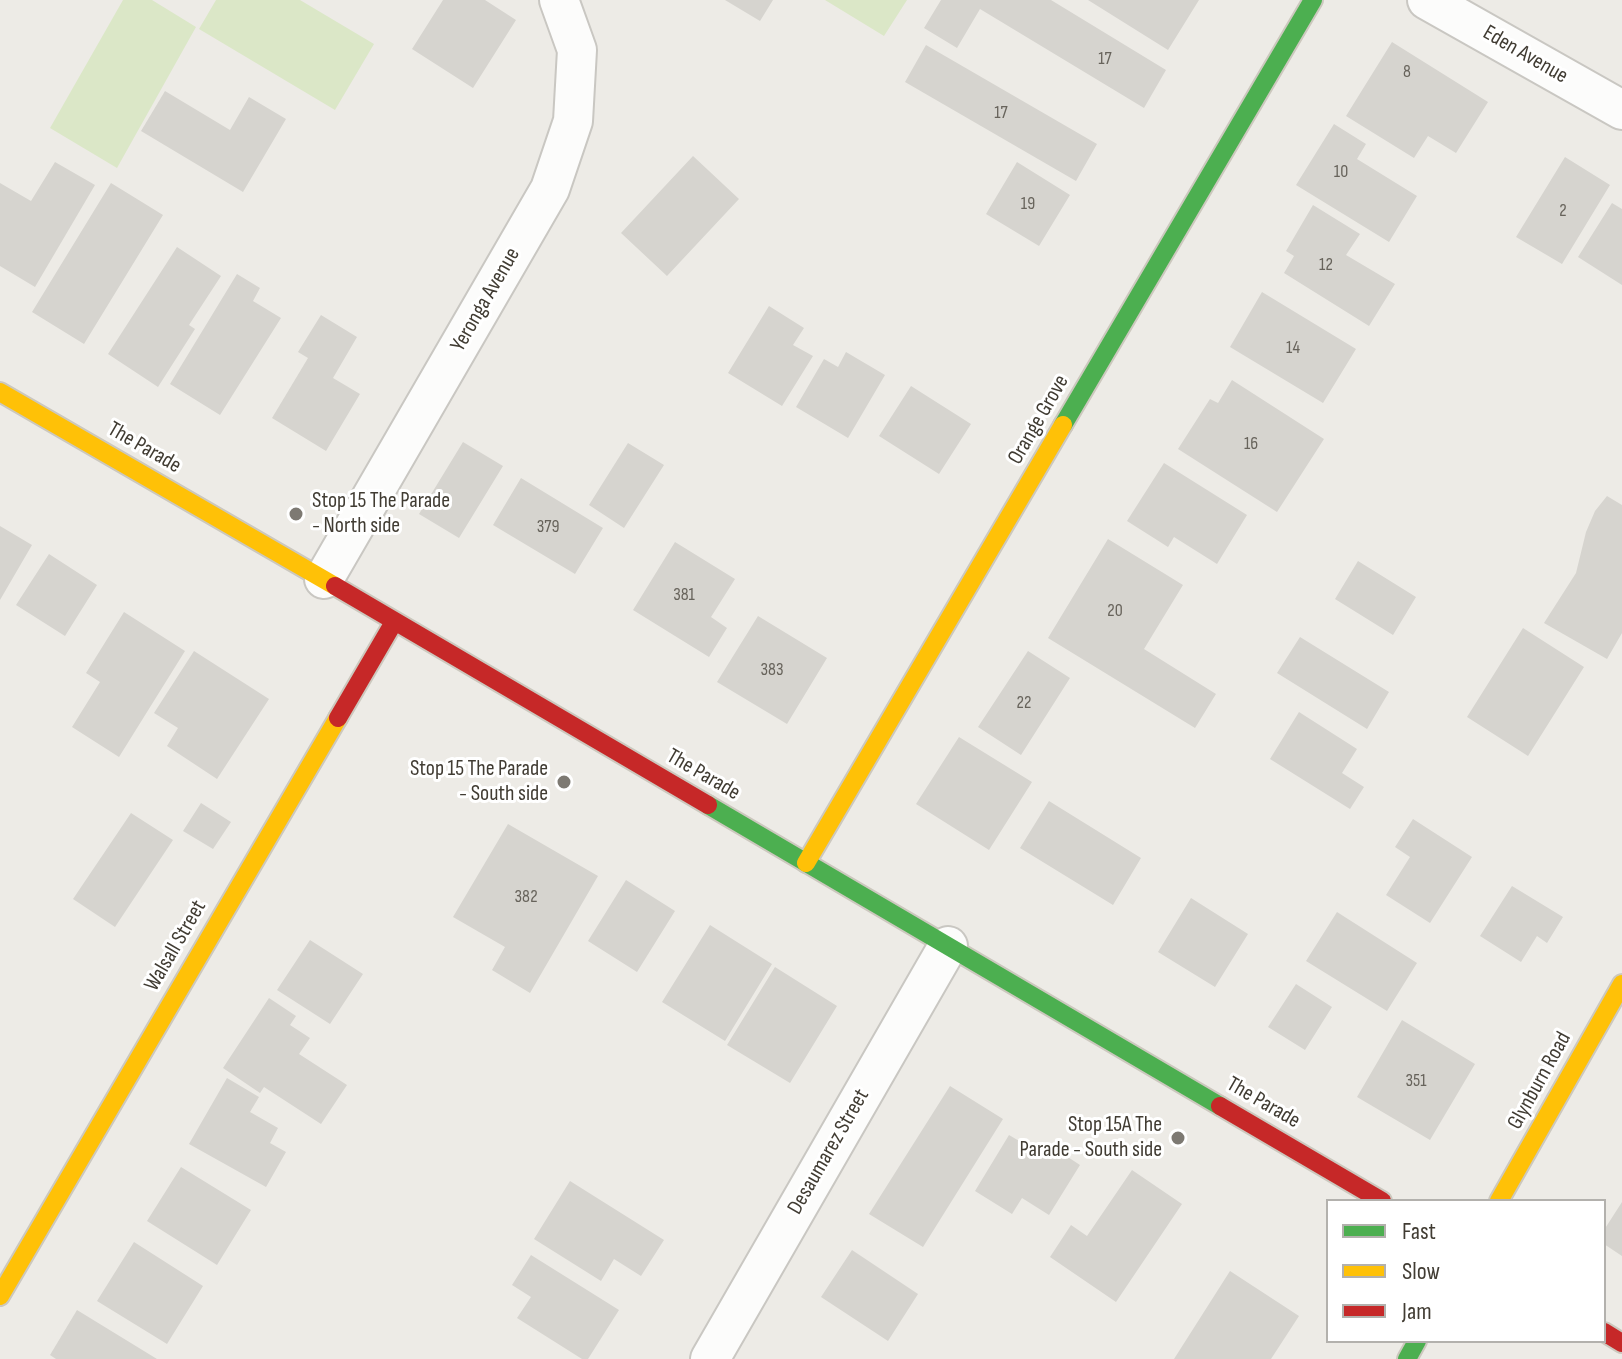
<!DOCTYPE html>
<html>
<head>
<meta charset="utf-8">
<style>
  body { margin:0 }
  #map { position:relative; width:1622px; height:1359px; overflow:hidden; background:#edebe6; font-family:"Sofia Sans Condensed",sans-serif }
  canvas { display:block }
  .legend { position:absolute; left:1326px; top:1199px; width:280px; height:144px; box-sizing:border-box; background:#fff; border:2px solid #b3b1ad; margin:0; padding:10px 14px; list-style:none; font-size:24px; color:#413c33 }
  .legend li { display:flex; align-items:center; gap:16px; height:40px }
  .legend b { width:40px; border:2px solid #b3b1ad }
</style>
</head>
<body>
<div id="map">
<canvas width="1622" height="1359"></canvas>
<ul class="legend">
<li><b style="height:10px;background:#4caf50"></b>Fast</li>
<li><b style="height:10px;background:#ffc107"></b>Slow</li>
<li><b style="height:10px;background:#c62828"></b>Jam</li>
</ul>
</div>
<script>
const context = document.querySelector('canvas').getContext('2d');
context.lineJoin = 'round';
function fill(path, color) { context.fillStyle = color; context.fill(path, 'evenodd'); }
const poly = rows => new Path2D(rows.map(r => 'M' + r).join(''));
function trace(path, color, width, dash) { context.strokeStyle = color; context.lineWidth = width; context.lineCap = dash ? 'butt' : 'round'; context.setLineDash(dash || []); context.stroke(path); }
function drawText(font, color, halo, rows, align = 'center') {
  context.font = font + ' "Sofia Sans Condensed",sans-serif'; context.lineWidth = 6; context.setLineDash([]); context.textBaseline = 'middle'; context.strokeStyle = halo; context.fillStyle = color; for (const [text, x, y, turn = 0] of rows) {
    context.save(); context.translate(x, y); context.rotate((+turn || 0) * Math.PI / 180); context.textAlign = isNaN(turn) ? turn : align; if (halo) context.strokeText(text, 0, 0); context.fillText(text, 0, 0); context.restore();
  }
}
fill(poly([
  [123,0,152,0,196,27,117,168,50,128],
  [216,0,300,0,374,44,335,110,199,29],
  [825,0,907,0,884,36]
]), '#dbe7c7');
fill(poly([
  [443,0,485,0,516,20,473,88,412,49],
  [725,0,773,0,760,21],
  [941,0,1051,0,1166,70,1144,108,980,9,957,48,924,28],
  [1088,0,1199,0,1168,50],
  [1392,42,1488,102,1456,153,1428,136,1414,158,1346,116],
  [926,45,1097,144,1076,181,905,82],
  [165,91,230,130,249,97,286,119,243,192,141,131],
  [1334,124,1366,144,1357,159,1417,196,1389,242,1296,185],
  [693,156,739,199,667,276,621,233],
  [1565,157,1610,185,1562,264,1516,237],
  [55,162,95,185,35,287,0,266,0,183,31,201],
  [1017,162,1070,195,1039,246,986,214],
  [111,183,163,215,84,344,32,312],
  [1612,203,1622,209,1622,285,1578,257],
  [1313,205,1360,234,1346,255,1395,284,1369,326,1284,273,1294,256,1286,251],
  [177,247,221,276,189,325,195,329,158,387,108,354],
  [237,274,260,288,253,301,281,318,220,415,170,384],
  [1262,292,1356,349,1323,403,1230,347],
  [769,306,804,328,793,345,813,356,782,406,728,373],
  [321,315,357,337,333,378,360,394,326,451,272,418,308,358,298,352],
  [846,352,885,375,848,438,796,407,824,359,838,367],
  [1232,380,1324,439,1277,512,1178,449,1210,399,1218,403],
  [911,386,971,424,939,474,879,436],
  [463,442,503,466,459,538,419,514],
  [628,443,664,465,624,528,589,505],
  [1164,463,1247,515,1217,564,1174,537,1168,547,1127,521],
  [521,478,603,528,575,574,493,525],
  [1607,496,1622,505,1622,633,1607,659,1544,623,1576,573,1586,532,1595,511],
  [0,526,32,545,0,600],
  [1108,539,1183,585,1144,649,1216,694,1195,728,1048,638],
  [675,542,735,579,711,617,727,628,709,657,633,610],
  [49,554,97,585,65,636,16,605],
  [1358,561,1416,597,1393,635,1335,599],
  [124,612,185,651,119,757,72,727,100,682,86,673],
  [758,616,827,658,787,724,717,682],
  [1523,628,1584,667,1528,756,1467,717],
  [1300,637,1389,692,1367,729,1277,673],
  [194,651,269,699,217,779,167,746,178,728,154,713],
  [1028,651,1070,678,1021,755,978,727],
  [1299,712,1357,749,1342,773,1364,787,1350,809,1270,759],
  [959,737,1032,782,989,850,916,804],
  [1049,801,1141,858,1113,905,1020,848],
  [201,803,231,822,213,849,183,831],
  [131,813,173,840,115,927,73,899],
  [1413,819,1472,857,1430,923,1386,895,1410,857,1395,847],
  [508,824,598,876,530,993,492,970,505,947,453,917],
  [626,880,675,911,637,972,588,941],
  [1512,886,1563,917,1547,943,1537,936,1521,962,1480,936],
  [1191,898,1248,934,1215,987,1158,952],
  [1337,912,1417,963,1387,1011,1306,961],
  [710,925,772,964,725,1041,662,1002],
  [310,940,363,974,330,1024,277,990],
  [775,967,837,1006,790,1083,727,1045],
  [1296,984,1332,1007,1305,1050,1268,1027],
  [269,998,296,1016,290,1025,310,1038,299,1054,347,1085,321,1124,264,1087,260,1093,223,1068],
  [1402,1020,1475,1064,1430,1140,1357,1097],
  [227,1078,259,1097,250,1112,278,1128,270,1143,286,1152,266,1187,189,1144],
  [950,1086,1003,1119,923,1247,869,1214],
  [1009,1135,1048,1158,1054,1148,1080,1165,1049,1215,1022,1198,1012,1214,975,1191],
  [181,1167,251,1210,217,1265,147,1221],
  [1132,1170,1182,1204,1116,1302,1050,1257,1071,1225,1087,1236],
  [570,1181,664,1240,641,1276,614,1259,601,1281,534,1239],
  [1622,1202,1622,1256,1604,1244,1604,1230],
  [134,1242,203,1286,167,1344,97,1301],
  [852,1250,918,1294,888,1341,821,1297],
  [531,1255,619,1310,588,1359,582,1359,517,1318,531,1297,512,1285],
  [1230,1271,1299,1316,1271,1359,1174,1359],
  [77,1310,157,1359,56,1359,50,1355]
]), '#d6d4cf');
const street = poly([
  [1427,0,1622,110],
  [324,579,550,189,573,121,577,50,559,0],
  [710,1359,948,946]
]);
const fast = poly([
  [1063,425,1313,0],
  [708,805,1220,1106],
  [1407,1359,1417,1341]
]);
const slow = poly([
  [0,392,335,586],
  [806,863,1063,425],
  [1499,1201,1622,984],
  [0,1296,338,718]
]);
const jam = poly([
  [335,586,708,805],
  [338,718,394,622],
  [1220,1106,1382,1201],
  [1604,1332,1622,1343]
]);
trace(street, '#c9c7c2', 42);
trace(fast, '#ccc8be', 22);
trace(slow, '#ccc8be', 22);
trace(jam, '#ccc8be', 22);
trace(street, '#fcfcfb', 38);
trace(fast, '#4caf50', 18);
trace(slow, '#ffc107', 18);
trace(jam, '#c62828', 18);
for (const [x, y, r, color] of [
  [296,514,8,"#7d7972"],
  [564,782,8,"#7d7972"],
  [1178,1138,8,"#7d7972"]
]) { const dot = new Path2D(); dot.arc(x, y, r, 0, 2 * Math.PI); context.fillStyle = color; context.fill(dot); trace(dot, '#fff', 3); }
drawText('18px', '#67635b', null, [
  ["17",1105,59],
  ["8",1407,72],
  ["17",1001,113],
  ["10",1341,172],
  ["19",1028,204],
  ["2",1563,211],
  ["12",1326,265],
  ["14",1293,348],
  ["16",1251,444],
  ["379",548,527],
  ["381",684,595],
  ["20",1115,611],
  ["383",772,670],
  ["22",1024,703],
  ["382",526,897],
  ["351",1416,1081]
]);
drawText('22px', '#413c33', '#fff', [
  ["Eden Avenue",1525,55,30],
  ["Yeronga Avenue",486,300,-60],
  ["Orange Grove",1039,420,-60],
  ["The Parade",144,448,30],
  ["The Parade",703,775,30],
  ["Walsall Street",176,946,-60],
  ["Glynburn Road",1540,1081,-61],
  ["The Parade",1263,1103,30],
  ["Desaumarez Street",829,1152,-60]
]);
drawText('22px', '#413c33', '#fff', [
  ["Stop 15 The Parade",312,501,"left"],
  ["- North side",312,526,"left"],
  ["Stop 15 The Parade",548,769],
  ["- South side",548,794],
  ["Stop 15A The",1162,1125],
  ["Parade - South side",1162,1150]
], 'right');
</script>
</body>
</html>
